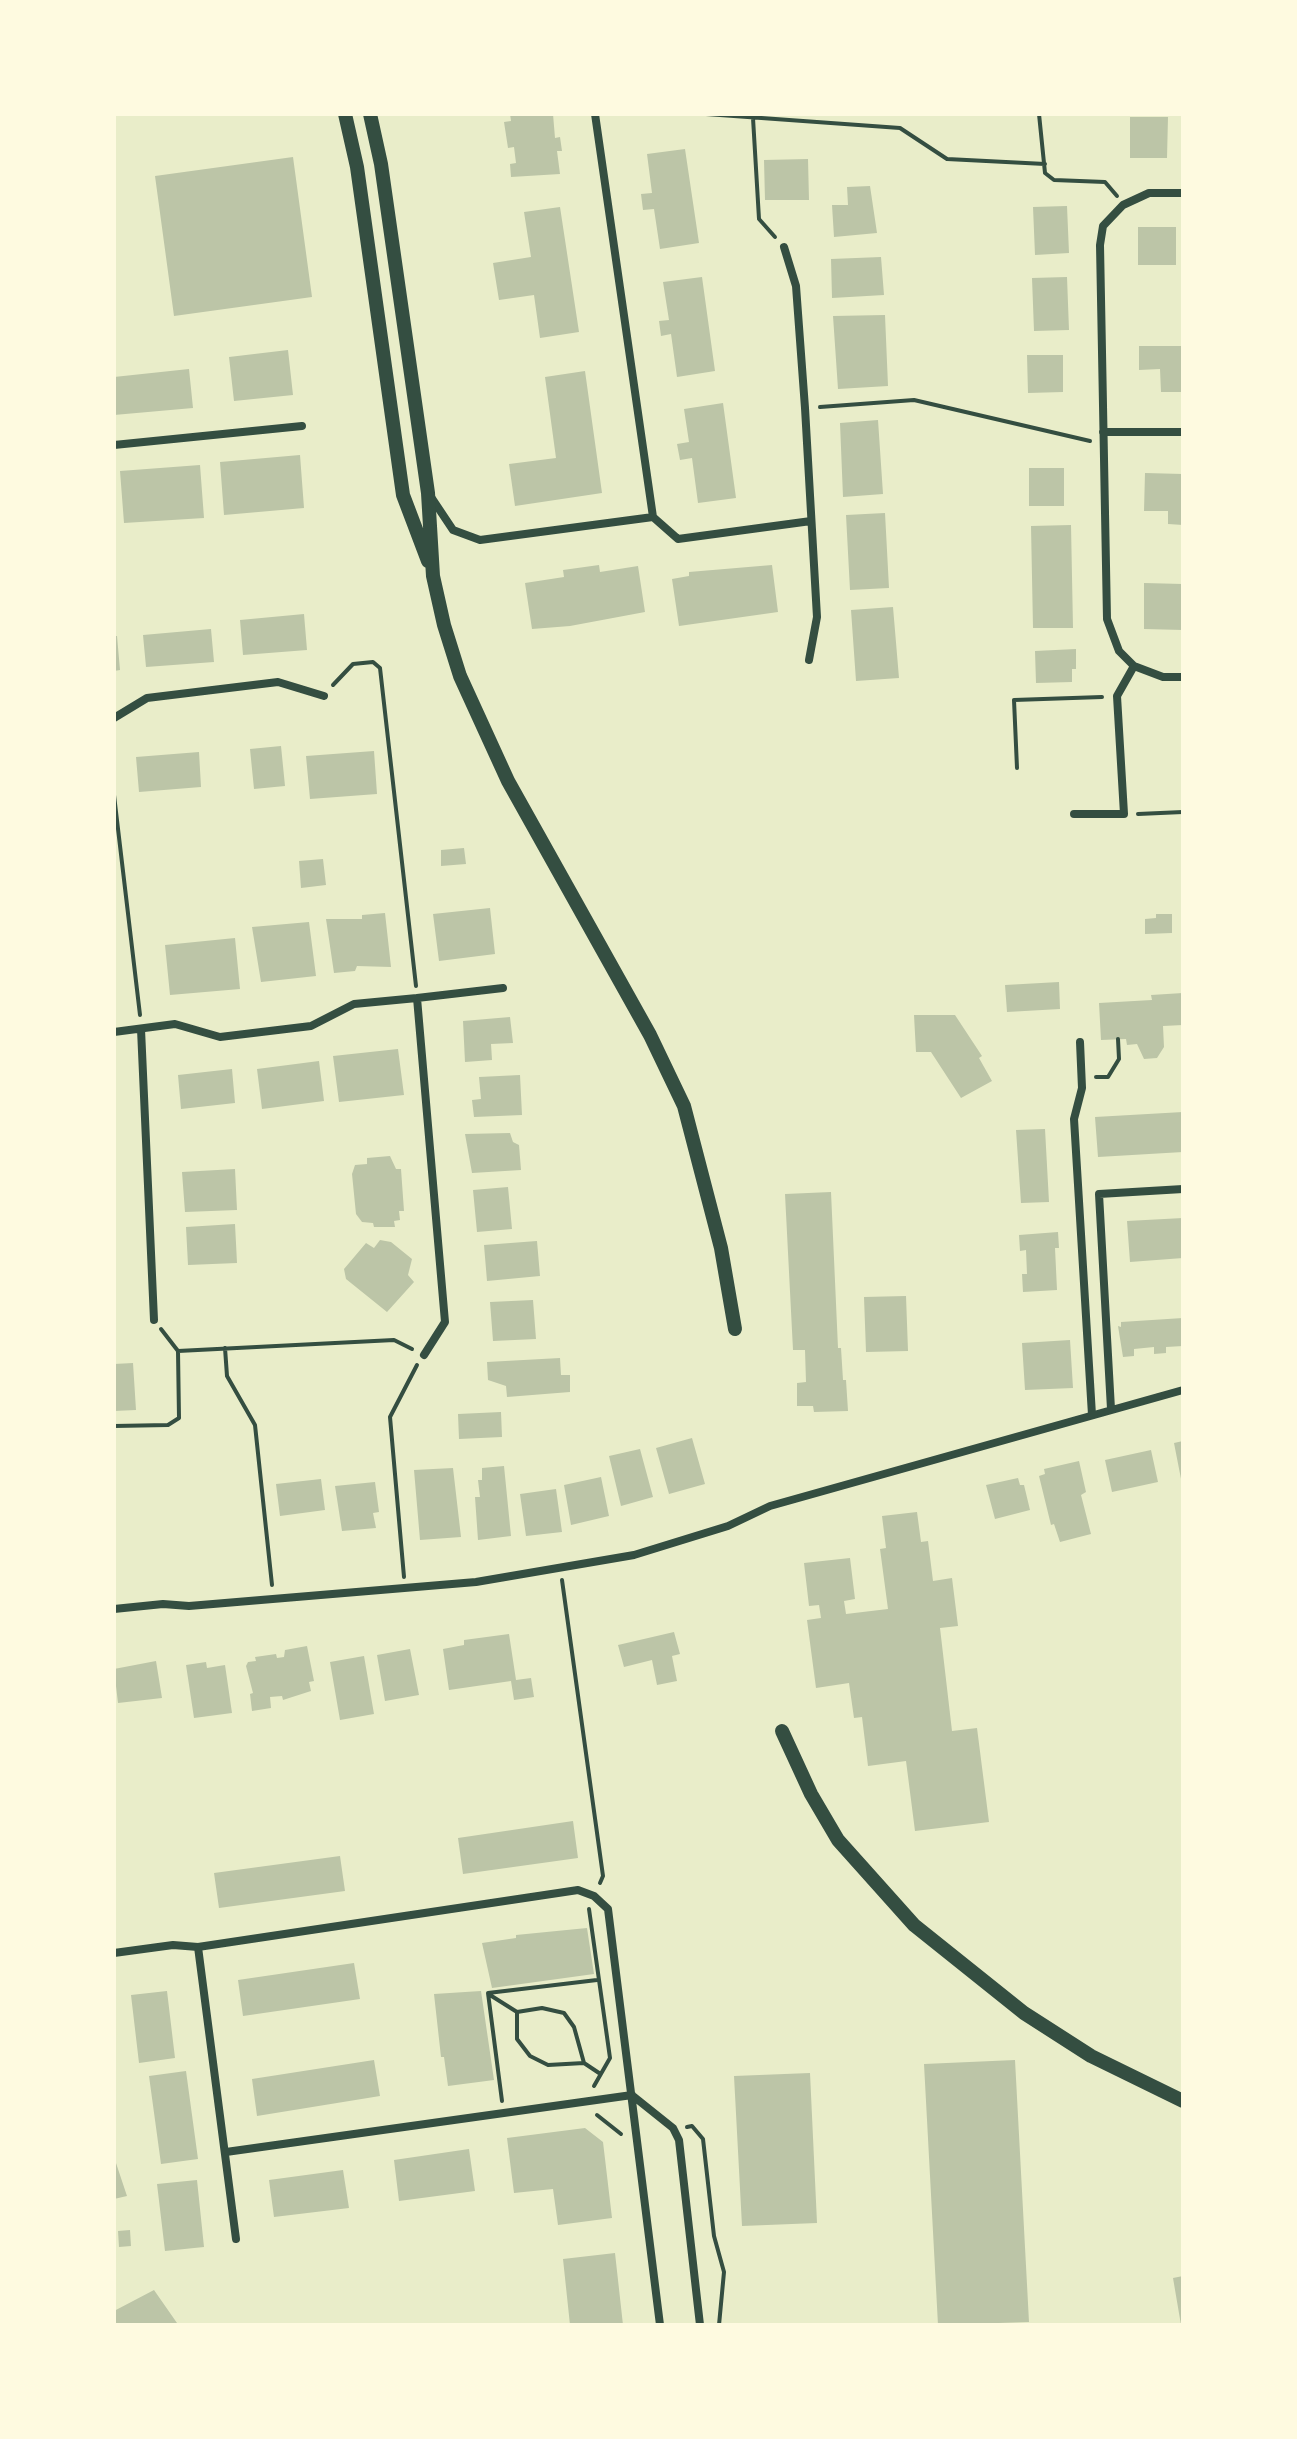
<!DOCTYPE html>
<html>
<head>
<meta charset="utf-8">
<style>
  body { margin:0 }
  #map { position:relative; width:1297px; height:2439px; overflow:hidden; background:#e9edc9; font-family:"IBM Plex Serif",serif }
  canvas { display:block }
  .frame { position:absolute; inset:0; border:116px solid #fefae0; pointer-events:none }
</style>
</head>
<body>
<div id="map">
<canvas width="1297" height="2439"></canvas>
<div class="frame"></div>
</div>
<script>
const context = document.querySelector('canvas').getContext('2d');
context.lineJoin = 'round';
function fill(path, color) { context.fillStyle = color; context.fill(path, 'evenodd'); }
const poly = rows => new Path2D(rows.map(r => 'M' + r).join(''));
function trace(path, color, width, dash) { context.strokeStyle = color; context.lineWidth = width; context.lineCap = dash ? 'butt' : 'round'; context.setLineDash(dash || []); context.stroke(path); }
fill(poly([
  [510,114,553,114,555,138,560,137,562,151,557,151,560,174,511,177,510,164,516,163,514,147,508,148,504,122,511,121],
  [1130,117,1168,117,1167,158,1130,158],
  [685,149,699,243,660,249,654,209,643,210,641,194,652,193,647,154],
  [293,157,312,297,174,316,155,176],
  [808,159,809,200,765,200,764,160],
  [870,186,877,233,834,237,832,205,848,205,847,187],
  [1067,206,1069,253,1035,255,1033,207],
  [560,207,579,332,540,338,534,295,499,300,493,263,531,257,524,212],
  [1138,227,1176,227,1176,265,1138,265],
  [881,257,884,295,832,298,831,259],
  [702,277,715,371,677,377,671,334,661,336,659,321,669,320,663,282],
  [1067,277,1069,330,1034,331,1032,278],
  [885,315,888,386,838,389,833,316],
  [1139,346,1183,346,1183,392,1161,392,1160,369,1139,370],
  [288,350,293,395,234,401,229,357],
  [1027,355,1063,355,1063,392,1028,393],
  [189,369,193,408,114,415,114,377],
  [585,371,602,493,515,506,509,464,556,458,545,377],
  [723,403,736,498,698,503,692,458,680,460,677,444,689,442,684,409],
  [878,420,883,494,843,497,840,423],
  [300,455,304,508,224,515,220,462],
  [200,465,204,518,124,523,120,471],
  [1029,468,1064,468,1064,506,1029,506],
  [1145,473,1183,474,1183,525,1168,524,1168,511,1144,511],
  [885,513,889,588,850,590,846,515],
  [1071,525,1073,628,1033,628,1031,526],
  [599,565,600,572,638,566,645,612,570,626,532,629,525,583,564,577,563,570],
  [772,565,778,612,679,626,672,579,689,576,689,572],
  [1144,583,1183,584,1183,630,1144,629],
  [893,607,899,678,856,681,851,610],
  [304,614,307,650,243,655,240,620],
  [211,629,214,662,146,667,143,635],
  [114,636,117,636,120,670,114,671],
  [1076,649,1076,669,1072,669,1072,682,1036,683,1035,651],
  [281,746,285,786,254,789,250,749],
  [374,751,377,794,310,799,306,756],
  [199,752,201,787,139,792,136,757],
  [464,848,466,864,441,866,441,850],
  [323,859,326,885,301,888,299,861],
  [490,908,495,954,439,961,433,914],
  [385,913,391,967,357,966,355,971,334,973,326,919,362,919,362,915],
  [1156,914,1172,914,1172,933,1145,934,1145,919,1156,918],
  [309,922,316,976,261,982,252,927],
  [235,938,240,989,170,995,165,945],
  [1059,982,1060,1009,1007,1012,1005,985],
  [1183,993,1183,1025,1163,1026,1164,1047,1157,1058,1144,1059,1137,1044,1127,1045,1126,1039,1101,1040,1099,1003,1152,1000,1151,995],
  [914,1015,955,1015,982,1056,979,1058,992,1081,961,1098,931,1052,916,1052],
  [510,1017,513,1043,491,1044,492,1060,465,1062,463,1021],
  [398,1049,404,1095,339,1102,333,1056],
  [319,1061,324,1101,262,1109,257,1069],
  [232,1069,235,1103,181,1109,178,1075],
  [520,1075,522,1115,474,1117,472,1100,481,1099,479,1077],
  [1183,1112,1183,1152,1098,1157,1095,1117],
  [1045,1129,1049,1202,1021,1203,1016,1130],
  [510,1133,513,1142,519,1145,521,1170,472,1173,465,1134],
  [390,1156,396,1169,401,1169,404,1211,399,1211,400,1220,394,1221,395,1227,374,1227,373,1223,362,1222,356,1214,352,1174,355,1165,367,1164,367,1158],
  [235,1169,237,1210,185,1212,182,1172],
  [508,1187,512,1229,477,1232,473,1190],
  [831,1192,838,1348,841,1348,843,1380,846,1380,848,1411,814,1412,813,1406,797,1406,797,1383,806,1382,805,1350,793,1350,785,1194],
  [1183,1218,1183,1258,1130,1262,1127,1221],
  [235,1224,237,1263,188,1265,186,1227],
  [1058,1232,1059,1248,1055,1248,1057,1290,1023,1292,1022,1274,1027,1274,1026,1250,1020,1251,1019,1235],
  [380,1240,391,1242,412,1259,408,1275,414,1282,387,1312,346,1279,344,1269,366,1243,374,1248],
  [537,1241,540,1276,487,1281,484,1245],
  [906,1296,908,1351,866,1352,864,1297],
  [533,1300,536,1339,493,1341,490,1302],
  [1183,1318,1183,1346,1166,1347,1166,1353,1154,1354,1154,1347,1134,1349,1134,1356,1123,1357,1118,1326,1121,1327,1121,1322],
  [1070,1340,1073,1388,1025,1390,1022,1343],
  [560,1358,561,1375,570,1375,570,1392,507,1397,506,1386,488,1380,487,1362],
  [133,1363,136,1410,114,1411,114,1364],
  [501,1412,502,1437,459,1439,458,1414],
  [692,1438,705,1484,669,1494,656,1448],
  [1183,1441,1183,1484,1182,1484,1174,1443],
  [640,1449,653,1497,621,1506,609,1456],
  [1151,1450,1158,1482,1112,1492,1105,1460],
  [1079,1461,1086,1492,1081,1495,1091,1534,1060,1542,1054,1524,1051,1525,1039,1476,1045,1474,1044,1469],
  [504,1466,511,1536,478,1540,475,1497,480,1497,478,1480,482,1480,482,1468],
  [453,1468,461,1537,420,1540,414,1470],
  [601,1477,609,1516,571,1525,564,1485],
  [1018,1478,1020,1485,1024,1485,1030,1510,995,1519,986,1485],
  [321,1479,325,1510,280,1516,276,1484],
  [375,1482,379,1512,373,1513,376,1528,342,1531,335,1486],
  [556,1489,562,1532,526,1536,520,1494],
  [917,1512,921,1542,928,1541,933,1581,952,1578,958,1626,940,1628,952,1731,977,1728,989,1822,915,1831,906,1761,868,1766,862,1717,854,1718,849,1683,816,1688,807,1620,821,1618,819,1605,809,1606,804,1563,850,1558,855,1599,844,1601,846,1614,888,1609,880,1549,886,1548,882,1516],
  [674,1632,680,1654,672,1656,677,1681,657,1685,652,1660,624,1667,618,1645],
  [509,1634,516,1680,531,1678,534,1697,514,1700,511,1681,449,1690,443,1649,464,1645,464,1640],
  [307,1646,314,1681,309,1682,311,1691,283,1700,282,1696,270,1697,271,1708,252,1711,250,1694,253,1693,246,1666,248,1662,256,1661,255,1657,276,1654,277,1658,284,1657,285,1650],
  [410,1649,419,1695,385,1701,377,1655],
  [364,1656,374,1714,340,1720,330,1662],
  [156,1661,162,1698,118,1703,114,1669],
  [206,1662,207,1668,225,1665,232,1713,194,1718,186,1665],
  [573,1821,578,1858,463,1874,458,1838],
  [340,1856,345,1891,219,1908,214,1873],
  [587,1928,594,1974,492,1988,482,1943,516,1938,516,1935],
  [354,1963,360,1999,243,2016,238,1980],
  [167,1991,175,2058,139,2063,131,1995],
  [481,1991,494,2080,448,2086,444,2057,441,2057,434,1994],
  [374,2060,380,2096,257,2116,252,2079],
  [1015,2060,1029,2322,938,2325,924,2064],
  [186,2071,198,2159,161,2164,149,2076],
  [810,2073,817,2223,742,2226,734,2076],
  [585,2128,603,2142,612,2218,558,2225,553,2189,514,2193,507,2138],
  [469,2149,475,2191,399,2201,394,2160],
  [114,2157,127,2196,114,2199],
  [343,2170,349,2208,274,2217,269,2180],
  [197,2180,204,2247,165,2251,157,2184],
  [130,2230,131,2246,119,2247,118,2231],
  [615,2253,623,2325,570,2325,563,2259],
  [1183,2276,1183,2325,1181,2325,1173,2278],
  [154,2290,177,2323,114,2325,114,2311]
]), '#bcc5a7');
trace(poly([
  [706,114,900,128,947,159,1045,164],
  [1039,114,1045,173,1054,180,1105,182,1117,196],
  [753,118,759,219,775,237],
  [820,407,914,400,1090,441],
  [333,685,353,664,373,662,380,668,416,986],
  [1017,768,1014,700,1102,697],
  [114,795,140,1015],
  [1138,814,1183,812],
  [1096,1077,1108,1077,1119,1059,1118,1039],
  [225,1348,227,1376,255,1425,272,1585],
  [178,1351,394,1340,412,1349],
  [114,1426,168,1425,179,1418,178,1351,161,1329],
  [404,1577,390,1417,417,1365],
  [562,1580,603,1876,600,1883],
  [589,1909,610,2058,594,2086],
  [490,1995,517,2012,517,2039,530,2056,548,2065,584,2063,599,2073],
  [517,2012,542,2008,564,2013,574,2027,584,2063],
  [502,2101,488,1993,597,1980],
  [597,2115,621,2134],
  [687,2127,692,2126,703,2139,714,2236,724,2272,719,2325]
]), '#344e41', 4);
trace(poly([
  [595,114,653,517,678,539,811,521],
  [1183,193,1149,193,1123,205,1103,226,1100,245,1107,619,1119,651,1134,666,1163,677,1183,677],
  [784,247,796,286,805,408,817,617,809,660],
  [1103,432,1183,432],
  [114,445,302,426],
  [431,497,453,530,480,540,653,517],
  [114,718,147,698,278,682,324,696],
  [1074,814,1124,814,1117,696,1134,666],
  [417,998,503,988],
  [141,1029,154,1320],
  [114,1032,175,1024,220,1037,311,1026,354,1004,417,998,445,1322,424,1355],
  [1080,1042,1082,1088,1074,1119,1092,1415],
  [1111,1409,1099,1194,1183,1189],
  [114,1609,163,1604,189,1606,476,1582,634,1555,728,1526,770,1506,1183,1390],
  [198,1947,236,2239],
  [114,1953,173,1945,198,1947,578,1890,594,1896,608,1909,660,2325],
  [633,2096,673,2128,679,2140,700,2325],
  [226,2152,632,2095]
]), '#344e41', 8);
trace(poly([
  [345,114,357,167,403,495,428,561],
  [370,114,381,164,428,493,433,576,444,625,460,676,508,781,650,1035,684,1106,721,1248,735,1329],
  [782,1731,811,1794,838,1840,914,1925,1024,2013,1091,2056,1183,2101]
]), '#344e41', 14);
</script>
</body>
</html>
